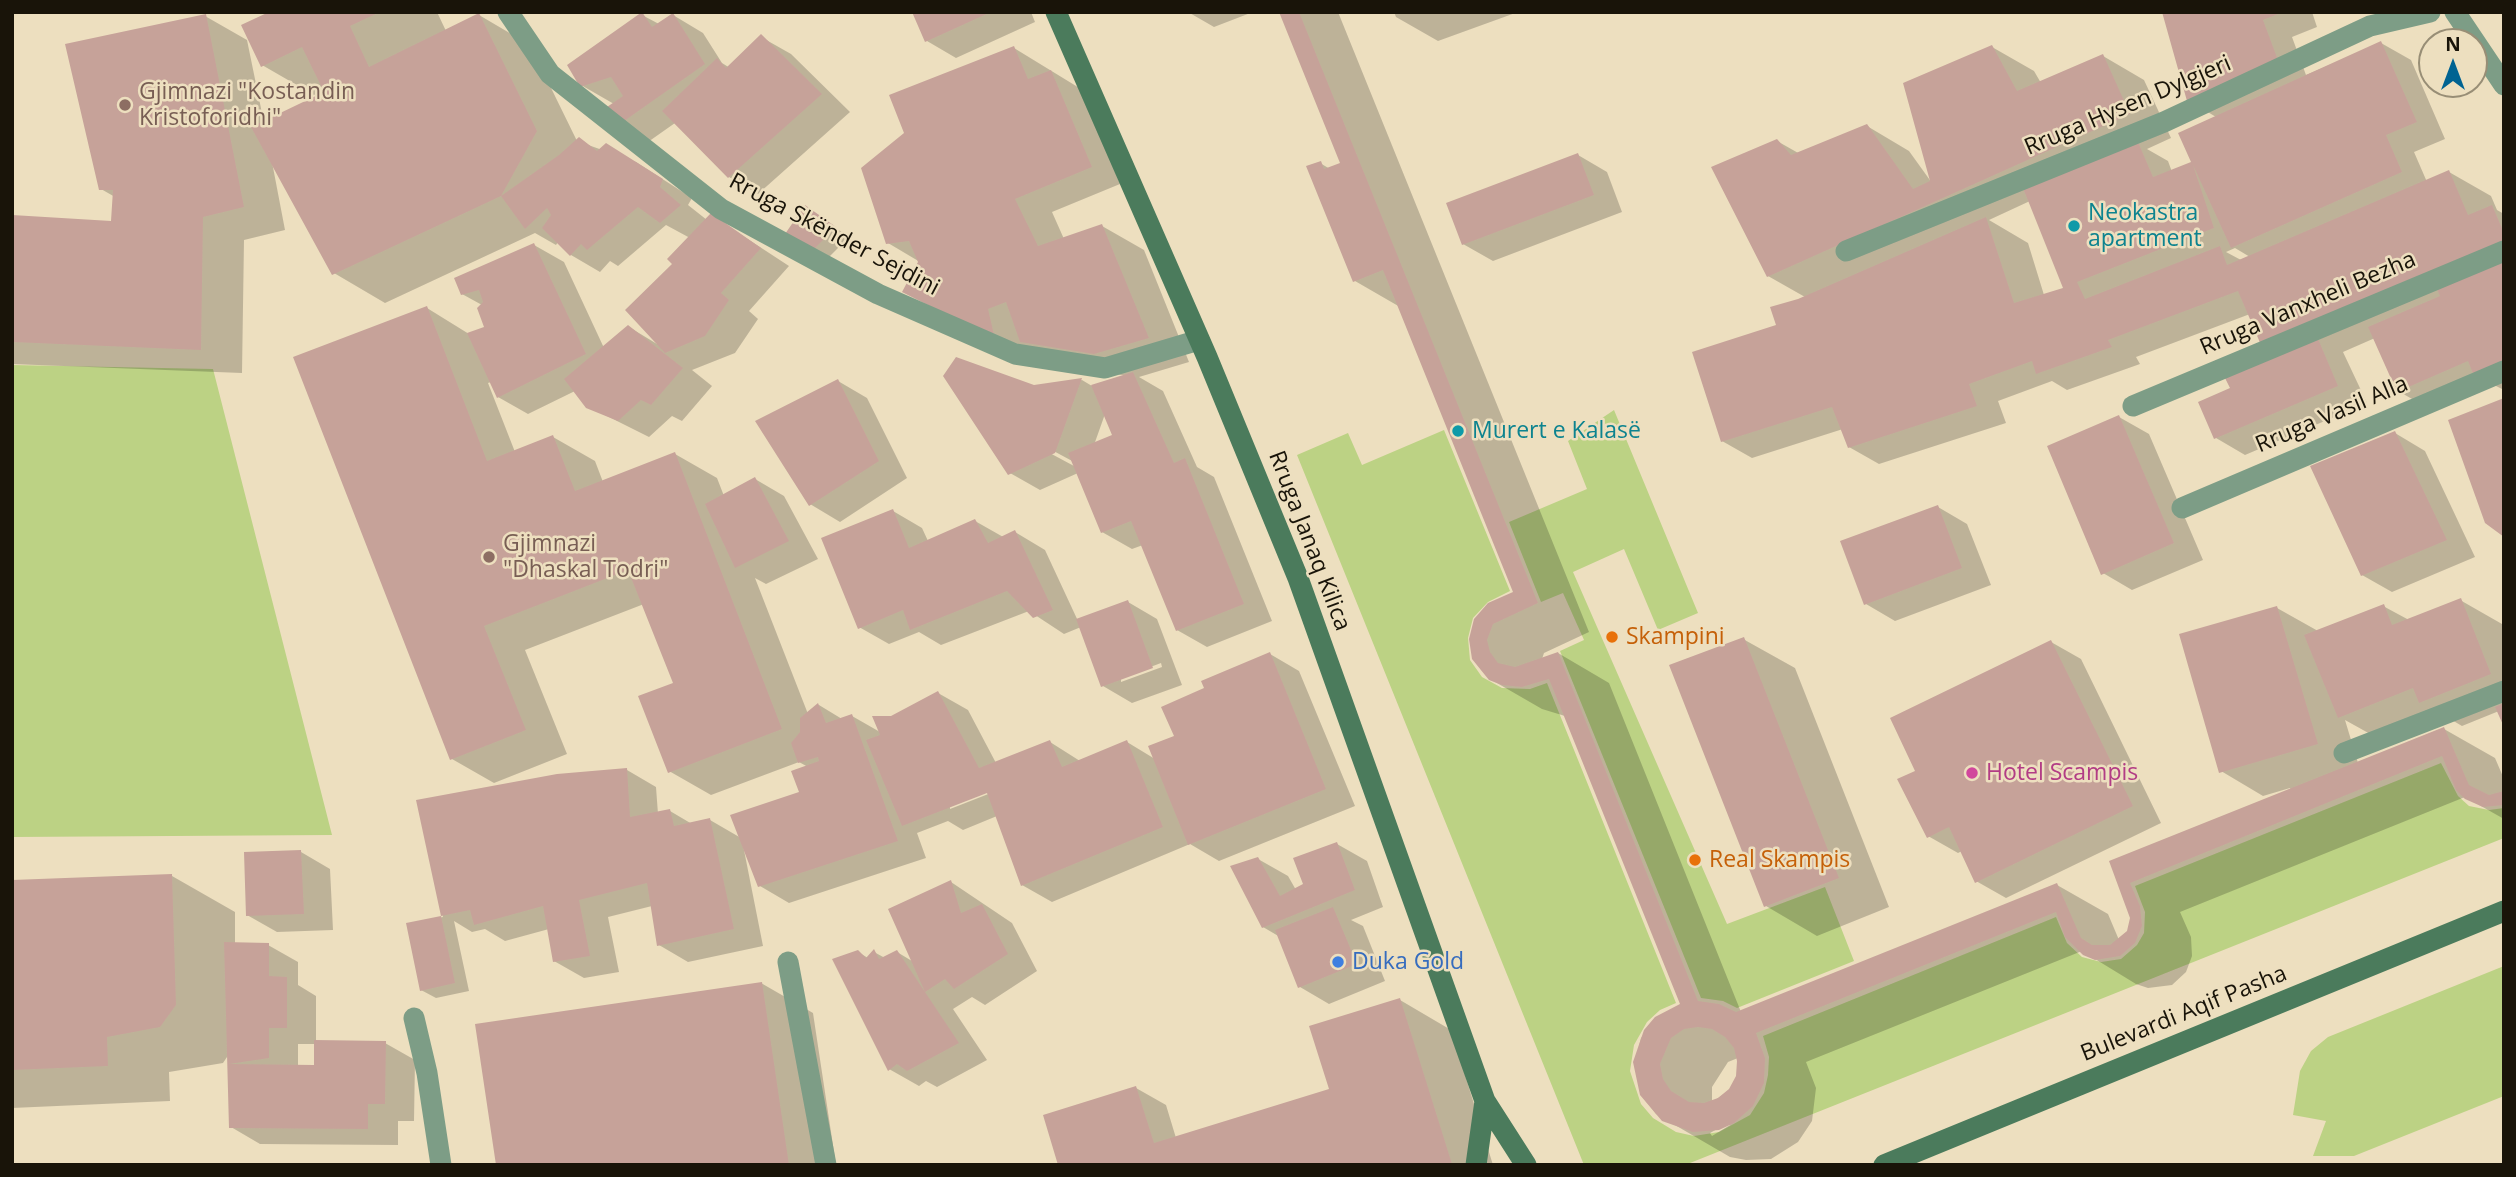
<!DOCTYPE html>
<html>
<head>
<meta charset="utf-8">
<style>
  body { margin:0 }
  #map { position:relative; width:2516px; height:1177px; overflow:hidden; background:#eddfbf; font-family:"Open Sans",sans-serif }
  canvas { display:block }
  .frame { position:absolute; inset:0; border:14px solid #191409; pointer-events:none }
  .north { position:absolute; left:2418px; top:28px; width:70px; height:70px; box-sizing:border-box; background:#eddfbf; border:2px solid #988e76; border-radius:50%; rotate:0deg; font-size:19px; font-weight:700; line-height:28px; text-align:center; color:#191409 }
  .north::after { content:''; display:block; margin:auto; width:24px; height:32px; background:#006392; clip-path:polygon(50% 0,100% 100%,50% 72%,0 100%) }
</style>
</head>
<body>
<div id="map">
<canvas width="2516" height="1177"></canvas>
<div class="frame"></div>
<div class="north">N</div>
</div>
<script>
const context = document.querySelector('canvas').getContext('2d');
context.lineJoin = 'round';
function fill(path, color) { context.fillStyle = color; context.fill(path, 'evenodd'); }
const poly = rows => new Path2D(rows.map(r => 'M' + r).join(''));
function trace(path, color, width, dash) { context.strokeStyle = color; context.lineWidth = width; context.lineCap = dash ? 'butt' : 'round'; context.setLineDash(dash || []); context.stroke(path); }
function drawText(font, color, halo, rows, align = 'center') {
  context.font = font + ' "Open Sans",sans-serif'; context.lineWidth = 5; context.setLineDash([]); context.textBaseline = 'middle'; context.strokeStyle = halo; context.fillStyle = color; for (const [text, x, y, turn = 0] of rows) {
    context.save(); context.translate(x, y); context.rotate((+turn || 0) * Math.PI / 180); context.textAlign = isNaN(turn) ? turn : align; if (halo) context.strokeText(text, 0, 0); context.fillText(text, 0, 0); context.restore();
  }
}
fill(poly([
  [12,365,213,369,332,835,12,837],
  [1614,410,1698,613,1658,630,1624,549,1573,572,1727,924,1825,887,1854,961,1737,1008,1723,1001,1701,998,1560,651,1584,640,1563,593,1541,602,1509,522,1587,489,1568,441],
  [1444,430,1510,591,1488,602,1473,618,1468,638,1470,660,1482,677,1502,688,1530,689,1547,683,1676,1003,1660,1010,1647,1022,1634,1045,1630,1071,1641,1104,1653,1118,1676,1132,1694,1136,1719,1132,1750,1115,1764,1093,1768,1075,1769,1057,1763,1036,2056,917,2067,943,2082,957,2101,962,2121,959,2137,945,2144,933,2145,912,2135,886,2441,763,2458,796,2469,806,2489,810,2504,808,2504,838,1685,1165,1584,1165,1297,455,1348,433,1362,465],
  [2504,966,2504,1096,2354,1156,2313,1156,2326,1121,2293,1115,2300,1071,2311,1051,2328,1037]
]), '#bcd284');
fill(poly([
  [273,12,437,12,446,31,479,15,530,45,577,141,636,162,692,198,688,205,707,220,711,215,789,266,749,311,758,319,735,353,692,370,712,386,682,421,672,416,649,437,587,406,575,391,528,414,498,397,491,382,488,383,515,452,553,437,595,461,603,482,675,454,717,478,724,496,755,479,784,496,818,559,766,584,755,578,808,714,819,705,842,719,852,716,880,732,892,717,938,693,968,710,996,763,1050,742,1080,761,1127,742,1155,759,1176,737,1206,689,1270,654,1299,671,1355,806,1219,861,1190,844,1052,902,1022,885,997,816,963,830,948,821,917,833,926,858,789,903,760,886,743,845,763,946,688,962,659,945,652,906,608,917,619,972,584,978,554,961,549,929,505,941,485,929,472,932,454,921,469,991,436,998,421,990,408,924,443,917,418,801,627,770,656,787,658,814,670,811,692,824,710,820,741,838,801,793,808,767,799,762,711,795,669,771,675,684,644,604,525,650,567,754,494,783,452,759,427,308,469,334,486,328,482,305,462,294,534,245,564,262,604,348,629,327,657,344,675,264,690,238,666,225,618,266,610,261,600,272,571,255,558,242,556,245,535,233,385,303,334,273,272,162,285,230,244,240,242,373,12,364,12,217,113,222,115,197,101,189,205,16,247,40,264,123,326,93,325,90,314,95,262,65],
  [995,788,996,791,950,809,950,805],
  [914,12,1031,12,1035,22,956,58,927,41],
  [1188,12,1253,12,1214,27],
  [1281,12,1338,12,1589,632,1544,653,1542,659,1558,653,1609,683,1741,1012,2057,885,2108,914,2119,940,2129,932,2132,918,2111,862,2291,790,2290,788,2263,796,2221,771,2277,608,2318,631,2383,606,2409,620,2460,600,2502,624,2504,723,2499,711,2462,726,2445,716,2381,740,2345,720,2358,763,2444,729,2495,758,2504,779,2504,819,2465,797,2180,912,2191,937,2192,956,2186,972,2172,985,2148,988,2136,984,2082,951,1806,1062,1816,1088,1812,1121,1798,1142,1771,1159,1746,1160,1730,1157,1656,1114,1641,1095,1635,1062,1641,1038,1656,1019,1682,1004,1565,716,1542,709,1490,679,1471,639,1516,593,1400,307,1355,281,1320,163,1330,169,1342,164],
  [1738,1058,1738,1077,1730,1090,1712,1102,1712,1087,1728,1062],
  [1728,1123,1730,1125,1712,1136,1710,1133],
  [1394,12,1518,12,1438,41,1396,17],
  [2171,12,2312,12,2317,27,2292,37,2306,75,2381,43,2411,60,2445,139,2414,152,2427,182,2449,172,2491,196,2497,210,2504,214,2504,390,2488,382,2428,408,2398,391,2375,338,2343,352,2367,403,2245,455,2216,438,2232,389,2277,353,2250,314,2136,357,2140,364,2067,390,2052,381,1998,401,2006,423,1879,464,1849,447,1843,429,1752,458,1722,441,1778,326,1805,297,1768,276,1777,141,1800,154,1867,126,1909,151,1932,183,1992,47,2034,71,2041,83,2103,56,2144,80,2171,138,2147,149,2168,161,2172,172,2194,163,2216,117,2188,100],
  [2030,201,2065,288,2044,295,2028,243,1989,220],
  [2235,248,2250,257,2241,260,2226,252],
  [642,15,659,24,673,15,703,33,722,63,730,68,761,37,791,54,850,112,758,194,729,177,675,123,648,142,618,125,614,104,581,85],
  [1014,48,1081,89,1120,184,1052,212,1064,239,1102,226,1144,250,1189,362,1139,377,1163,391,1197,467,1214,477,1272,621,1207,647,1177,630,1143,545,1132,549,1102,532,1078,473,1040,490,1010,473,1034,387,1082,380,1092,386,1127,376,1035,360,946,315,920,262,888,243],
  [1105,414,1114,436,1094,445],
  [1048,448,1074,462,1074,466,1046,451],
  [1578,155,1607,172,1622,212,1493,261,1463,244],
  [806,207,849,237,829,257,788,234],
  [838,381,867,398,907,478,840,522,810,504],
  [2119,417,2149,434,2203,560,2132,590,2103,573],
  [2395,433,2425,451,2475,557,2392,592,2362,575],
  [1938,507,1967,524,1991,585,1895,621,1866,604],
  [893,511,922,528,928,541,975,521,1005,538,1015,532,1045,550,1078,621,1128,602,1157,619,1182,685,1132,703,1103,686,1081,627,1064,634,1029,611,941,645,919,632,889,644,859,627],
  [1161,663,1162,667,1121,682,1121,678],
  [1743,639,1795,668,1889,907,1817,936,1766,906],
  [2051,642,2081,659,2161,823,2006,898,1976,881,1962,851,1958,853,1928,836,1917,772],
  [1337,844,1367,861,1383,907,1351,920,1363,926,1385,981,1329,1004,1300,987,1280,937,1263,927,1258,859,1288,876,1296,890,1305,885],
  [301,852,330,869,333,930,277,932,247,915],
  [172,876,235,912,235,944,268,945,298,962,298,985,316,996,316,1042,385,1043,415,1060,414,1121,398,1121,398,1145,260,1144,231,1127,229,1054,223,1063,169,1072,170,1101,12,1108,12,882],
  [298,1044,315,1044,315,1067,298,1067],
  [951,882,1012,923,1037,971,985,1005,972,997,953,1009,987,1060,937,1087,926,1081,919,1086,889,1069,858,952,868,958,874,952,885,958,897,952,912,961],
  [761,983,813,1013,836,1165,497,1165],
  [1400,1000,1451,1030,1493,1165,1060,1165,1136,1088,1166,1105,1176,1138,1331,1090]
]), '#0003');
fill(poly([
  [269,12,380,12,350,26,369,67,479,13,537,131,501,196,332,275,251,127,324,92,302,47,261,67,241,25],
  [642,12,652,27,673,13,705,64,617,126,607,107,623,96,611,77,580,87,567,65],
  [912,12,991,12,925,42],
  [1279,12,1299,12,1538,603,1493,624,1487,640,1490,652,1498,663,1515,667,1558,652,1698,1001,1719,1004,1736,1012,2057,883,2081,938,2092,945,2110,945,2127,931,2130,918,2109,861,2444,727,2469,785,2489,795,2504,791,2504,805,2483,807,2465,799,2456,790,2442,756,2130,883,2140,906,2142,926,2135,943,2120,956,2095,960,2083,955,2065,937,2056,912,1756,1033,1765,1058,1764,1083,1753,1106,1734,1123,1719,1130,1693,1132,1662,1121,1640,1095,1633,1062,1644,1030,1655,1017,1680,1004,1549,679,1522,687,1502,685,1489,680,1472,659,1469,639,1474,619,1488,603,1513,592,1383,270,1353,282,1306,166,1321,161,1324,169,1340,163],
  [1698,1027,1712,1029,1725,1037,1734,1048,1737,1061,1736,1076,1729,1089,1718,1098,1704,1103,1689,1102,1671,1091,1663,1079,1660,1064,1671,1038,1684,1029],
  [2162,12,2283,12,2263,20,2279,63,2187,101],
  [206,14,244,207,203,217,201,350,12,342,12,215,111,221,113,190,99,190,65,44],
  [761,34,822,94,728,178,662,111,717,58,726,68],
  [2381,41,2417,122,2386,135,2402,172,2231,248,2193,165,2214,228,2077,282,2085,299,2220,246,2227,265,2449,170,2468,215,2492,205,2504,233,2504,242,2261,345,2238,291,2108,340,2112,347,2036,374,2032,361,1969,384,1977,406,1848,448,1832,407,1721,442,1692,352,1776,325,1770,307,1798,299,1986,217,2014,303,2063,288,2023,188,2138,142,2153,177,2191,162,2178,133],
  [1992,45,2017,91,2103,54,2130,114,1767,277,1711,167,1777,139,1791,155,1867,124,1913,189,1930,181,1903,83],
  [1014,46,1028,79,1051,70,1092,167,1015,199,1038,246,1102,224,1149,338,1094,354,1020,342,1006,302,988,309,995,339,902,292,918,262,909,241,886,244,861,168,904,133,889,95],
  [579,137,597,151,606,143,663,179,660,187,681,205,660,223,638,207,587,250,581,244,570,256,542,228,551,215,547,208,525,229,501,196,559,155],
  [1578,153,1594,195,1462,245,1446,203],
  [805,205,836,227,813,250,785,234],
  [711,213,761,248,721,293,729,300,705,336,665,353,625,310,672,264,667,259],
  [534,243,586,354,497,398,467,333,484,327,477,308,483,302,479,290,461,295,454,278],
  [2504,260,2504,363,2474,376,2468,361,2397,392,2368,327,2440,296,2437,289],
  [427,306,487,461,553,435,575,491,675,452,782,729,668,773,638,696,673,683,628,570,484,626,526,730,450,760,293,357],
  [628,325,683,368,651,405,641,400,618,421,586,408,564,379],
  [2316,334,2338,386,2214,439,2198,402,2230,388,2223,374],
  [956,357,1034,385,1082,378,1055,453,1008,475,943,376],
  [1133,372,1174,463,1185,458,1244,604,1176,631,1131,521,1101,533,1068,453,1112,435,1091,385],
  [838,379,879,461,809,506,755,421],
  [2504,398,2504,537,2485,523,2448,420],
  [2119,415,2174,543,2101,575,2047,446],
  [2395,431,2447,540,2361,576,2310,466],
  [755,477,789,541,735,568,705,504],
  [1938,505,1962,568,1864,605,1840,541],
  [893,509,909,548,975,519,988,543,1015,530,1053,610,1033,618,1007,591,910,630,903,610,858,629,821,538],
  [2461,598,2491,674,2419,703,2413,688,2338,718,2304,635,2384,604,2392,625],
  [1128,600,1153,668,1101,687,1076,619],
  [2277,606,2318,744,2219,773,2179,634],
  [1744,637,1839,878,1764,907,1669,665],
  [2051,640,2133,806,1975,883,1949,827,1927,838,1897,779,1915,771,1890,718],
  [1270,652,1326,789,1188,845,1148,746,1174,736,1161,707,1204,688,1201,681],
  [938,691,979,768,1050,740,1062,767,1127,740,1163,827,1021,886,987,793,902,826,866,740,880,735,872,716,891,716],
  [818,703,826,723,852,714,898,841,758,887,730,815,799,792,791,771,819,761,818,757,798,763,791,743,800,732,800,718],
  [2504,703,2504,727,2495,707],
  [627,768,630,817,670,809,674,826,710,818,734,929,657,946,647,883,579,900,590,956,553,962,543,906,474,925,470,910,441,916,455,983,420,991,406,923,441,916,416,800,557,774],
  [1337,842,1355,890,1262,928,1230,866,1258,857,1280,896,1303,884,1293,858],
  [301,850,304,914,246,916,244,852],
  [172,874,176,1005,160,1027,107,1037,108,1066,12,1070,12,880],
  [951,880,961,913,982,904,1008,954,954,989,945,979,925,992,959,1043,907,1071,897,1064,888,1071,832,959,858,950,866,958,874,949,879,959,897,950,925,992,888,909],
  [1333,907,1357,964,1298,988,1275,930],
  [224,942,269,943,269,976,287,977,287,1028,269,1028,269,1058,229,1064,314,1065,314,1040,386,1041,385,1104,368,1104,368,1129,229,1128],
  [762,982,789,1165,496,1165,475,1024],
  [1400,998,1452,1164,1058,1165,1043,1115,1136,1086,1154,1143,1329,1089,1309,1026]
]), '#c6a299');
trace(poly([
  [508,12,550,74,721,209,878,294,1015,354,1105,368,1199,340],
  [2133,406,2504,251],
  [2182,508,2504,371],
  [788,962,826,1165]
]), '#7d9d86', 21);
trace(poly([
  [2455,12,2504,85],
  [1846,251,2164,122,2370,26,2430,12],
  [2344,753,2504,691],
  [414,1018,427,1073,441,1165]
]), '#7d9d86', 21);
trace(poly([
  [1056,12,1207,357,1298,578,1485,1101,1526,1165],
  [1476,1165,1485,1101],
  [1884,1165,2504,911]
]), '#4b7b5c', 21);
for (const [x, y, r, color] of [
  [125,105,7,"#8d6e63"],
  [2074,226,7,"#0f9aa8"],
  [1458,431,7,"#0f9aa8"],
  [489,557,7,"#8d6e63"],
  [1612,637,7,"#e8710a"],
  [1972,773,7,"#d1479c"],
  [1695,860,7,"#e8710a"],
  [1338,962,7,"#3f7fe0"]
]) { const dot = new Path2D(); dot.arc(x, y, r, 0, 2 * Math.PI); context.fillStyle = color; context.fill(dot); trace(dot, '#eddfbf', 2.5); }
drawText('23px', '#785e54', '#eddfbf', [
  ["Gjimnazi \"Kostandin",139,92],
  ["Kristoforidhi\"",139,118],
  ["Gjimnazi",503,544],
  ["\"Dhaskal Todri\"",503,570]
], 'left');
drawText('23px', '#191409', '#eddfbf', [
  ["Rruga Hysen Dylgjeri",2128,106,-23],
  ["Rruga Skënder Sejdini",834,235,28],
  ["Rruga Vanxheli Bezha",2308,304,-23],
  ["Rruga Vasil Alla",2332,415,-23],
  ["Rruga Janaq Kilica",1309,541,69],
  ["Bulevardi Aqif Pasha",2184,1014,-22]
]);
drawText('23px', '#0d838f', '#eddfbf', [
  ["Neokastra",2088,213],
  ["apartment",2088,239],
  ["Murert e Kalasë",1472,431]
], 'left');
drawText('23px', '#c56008', '#eddfbf', [
  ["Skampini",1626,637],
  ["Real Skampis",1709,860]
], 'left');
drawText('23px', '#b23c85', '#eddfbf', [
  ["Hotel Scampis",1986,773]
], 'left');
drawText('23px', '#366cbe', '#eddfbf', [
  ["Duka Gold",1352,962]
], 'left');
</script>
</body>
</html>
